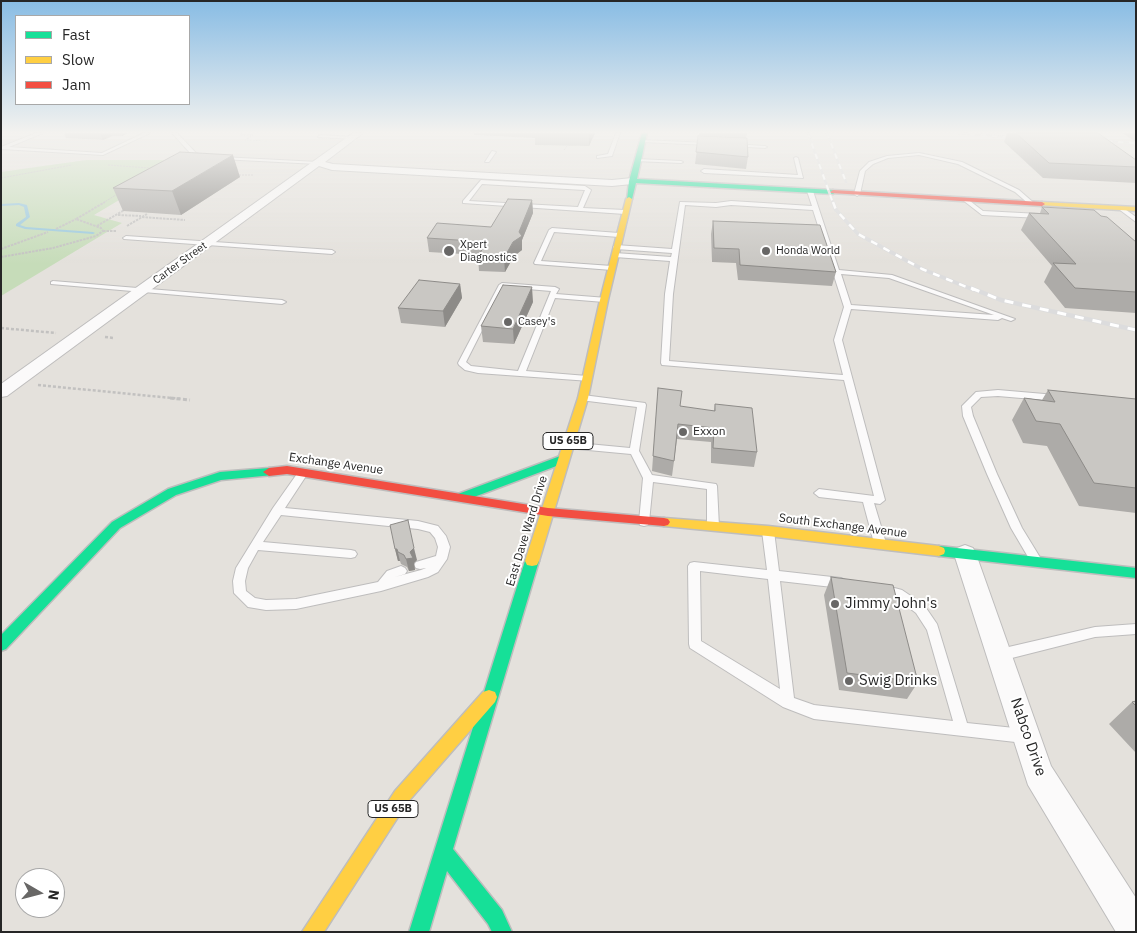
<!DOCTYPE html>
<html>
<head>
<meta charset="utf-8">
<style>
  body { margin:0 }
  #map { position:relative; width:1137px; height:933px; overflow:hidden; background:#e4e1dc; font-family:"IBM Plex Sans",sans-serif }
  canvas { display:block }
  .frame { position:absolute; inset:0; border:2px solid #262626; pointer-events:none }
  .legend { position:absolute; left:15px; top:15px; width:175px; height:90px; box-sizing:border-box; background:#fff; border:1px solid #a8a8a8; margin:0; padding:6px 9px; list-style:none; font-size:15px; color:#262626 }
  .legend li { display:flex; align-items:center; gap:10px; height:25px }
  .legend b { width:25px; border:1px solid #a8a8a8 }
  .north { position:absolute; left:15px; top:868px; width:50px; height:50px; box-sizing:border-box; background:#fff; border:1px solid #a8a8a8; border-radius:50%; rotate:98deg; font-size:14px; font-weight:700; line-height:20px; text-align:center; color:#262626 }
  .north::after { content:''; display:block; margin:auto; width:18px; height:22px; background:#686766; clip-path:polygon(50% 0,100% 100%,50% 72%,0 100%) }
</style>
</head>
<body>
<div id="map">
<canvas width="1137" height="933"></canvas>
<div class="frame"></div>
<ul class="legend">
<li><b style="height:6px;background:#16e098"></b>Fast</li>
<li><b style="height:6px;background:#ffcf43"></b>Slow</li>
<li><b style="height:6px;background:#f24e42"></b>Jam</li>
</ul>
<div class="north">N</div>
</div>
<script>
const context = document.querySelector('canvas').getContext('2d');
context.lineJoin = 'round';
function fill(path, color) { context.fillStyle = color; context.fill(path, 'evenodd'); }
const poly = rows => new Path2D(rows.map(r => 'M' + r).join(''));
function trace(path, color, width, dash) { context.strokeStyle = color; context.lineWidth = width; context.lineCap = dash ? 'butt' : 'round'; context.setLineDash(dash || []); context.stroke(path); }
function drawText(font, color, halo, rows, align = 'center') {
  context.font = font + ' "IBM Plex Sans",sans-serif'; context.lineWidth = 4; context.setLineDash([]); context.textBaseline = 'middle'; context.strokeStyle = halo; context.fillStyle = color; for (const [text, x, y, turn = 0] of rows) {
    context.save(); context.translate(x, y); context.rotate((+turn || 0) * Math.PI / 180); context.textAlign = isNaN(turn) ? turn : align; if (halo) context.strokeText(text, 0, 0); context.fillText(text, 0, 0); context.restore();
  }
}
fill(poly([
  [86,160,162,160,178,165,94,215,122,223,1,296,1,172]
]), '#c6dcb9');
fill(poly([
  [19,203,27,205,30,217,20,225,26,227,93,232,95,233,93,234,25,229,16,226,16,224,26,217,24,207,19,205,1,206,1,204,19,203]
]), '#98c8dd');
const lane = poly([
  [36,133,43,133,9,147,102,153,144,133,150,133,103,155,1,149,1,147,36,133],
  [172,133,177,133,196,153,207,157,205,158,192,155,172,133],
  [616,133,620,133,612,156,597,158,597,156,608,154,616,133],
  [320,135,353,137,355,138,353,139,318,137,320,135],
  [643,140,709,143,711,144,709,145,641,142,643,140],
  [734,144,765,146,767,147,765,148,732,146,734,144],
  [492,151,496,152,489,162,485,162,492,151],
  [919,153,962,162,1019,190,1035,204,1030,205,1015,192,958,164,919,155,888,158,873,164,865,171,860,194,857,196,854,194,860,171,869,162,887,156,919,153],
  [222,157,318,162,320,163,318,164,220,159,222,157],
  [796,157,798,158,803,178,704,173,701,171,704,169,798,175,794,158,796,157],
  [637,159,681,161,683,162,681,163,635,161,637,159],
  [481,180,585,186,591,190,583,208,625,210,628,212,625,214,463,203,463,201,481,180],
  [482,184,584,190,585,190,578,207,469,201,482,184],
  [810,189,813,191,839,270,892,275,1015,319,1011,321,1002,318,998,320,851,309,842,340,885,500,880,504,874,503,886,543,884,546,880,547,876,546,874,543,863,502,819,497,814,493,819,489,874,496,844,380,662,365,661,363,665,294,670,261,615,257,612,255,615,253,671,257,672,253,616,249,613,247,616,245,672,249,680,202,716,203,731,201,812,206,807,191,810,189],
  [685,205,716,207,731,205,813,210,844,307,834,340,843,375,669,361,673,294,685,205],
  [841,274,889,278,994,315,851,305,841,274],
  [966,198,983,211,1040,214,1043,216,1040,218,982,215,964,201,963,200,966,198],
  [1122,207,1136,217,1136,222,1120,210,1119,209,1122,207],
  [552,228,619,233,622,235,619,237,554,232,541,261,612,266,615,268,612,270,535,264,534,263,549,230,552,228],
  [126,236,332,250,335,252,332,254,124,239,123,238,126,236],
  [53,281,282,300,286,302,282,304,51,284,51,282,53,281],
  [502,283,555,287,559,289,556,294,607,298,607,302,604,302,555,298,526,371,587,376,590,377,590,381,478,373,465,370,459,365,458,363,499,285,502,283],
  [504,287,551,291,518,371,471,366,466,362,504,287],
  [998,390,1056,395,1060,398,1056,401,998,396,981,397,971,407,973,416,997,474,1022,528,1041,559,1039,562,1035,563,1031,562,1011,528,987,474,963,416,962,406,976,392,998,390],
  [583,395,645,403,646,405,639,451,652,475,716,484,717,486,719,527,717,530,709,530,707,527,707,489,653,482,649,522,648,525,644,526,640,525,639,522,643,478,631,454,567,448,562,445,567,442,630,448,637,407,580,400,579,398,580,396,583,395],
  [303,470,308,473,285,508,418,521,438,526,446,536,450,547,447,559,438,572,428,577,381,591,296,609,266,610,248,607,234,593,233,581,236,568,273,508,299,471,303,470],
  [281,515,418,529,430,532,435,538,438,547,436,556,416,562,414,565,416,568,420,569,426,568,421,570,395,577,405,574,407,571,405,568,401,566,387,571,378,582,296,599,266,600,255,598,246,591,245,581,248,568,258,550,351,558,355,557,357,554,355,551,351,550,263,542,281,515],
  [768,527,772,528,774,531,779,571,841,578,845,580,847,583,845,586,841,588,780,581,794,698,814,705,953,721,927,630,916,613,895,597,879,593,877,590,879,587,883,585,902,590,924,605,937,624,967,723,1024,729,1029,731,1031,736,1029,741,1024,743,814,719,783,707,690,648,689,644,688,566,690,563,694,562,767,570,762,531,764,528,768,527],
  [700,571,768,579,780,689,701,641,700,571],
  [1136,624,1136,634,1095,637,1000,661,995,659,993,655,995,651,1000,649,1095,627,1136,624]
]);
const street = poly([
  [353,133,363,133,325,162,333,164,612,180,632,178,637,181,632,184,612,186,332,170,319,166,7,396,1,397,1,384,353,133],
  [965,545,973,548,976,554,1051,766,1136,898,1136,932,1116,932,1028,785,954,554,957,548,965,545]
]);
const fast = poly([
  [642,133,647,133,637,179,833,190,836,192,833,194,636,183,632,199,627,200,629,181,642,133],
  [563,455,569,459,567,462,466,500,462,501,456,497,458,494,563,455],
  [269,468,273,469,275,472,273,475,221,480,176,495,120,528,6,649,1,651,1,635,112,522,168,489,220,472,269,468],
  [939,546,1136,568,1136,578,939,556,934,554,933,551,934,548,939,546],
  [532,556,537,557,539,561,453,849,502,910,512,932,492,932,488,924,447,871,429,932,409,932,525,561,527,557,532,556]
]);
const slow = poly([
  [629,197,632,199,608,300,588,398,539,561,537,565,532,566,527,565,525,561,578,398,600,300,626,199,629,197],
  [1042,202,1136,207,1136,211,1040,205,1040,203,1042,202],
  [664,518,768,526,939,546,944,548,945,551,944,554,939,556,768,536,664,526,660,525,658,522,660,519,664,518],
  [489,690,495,692,497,697,495,702,407,803,324,932,302,932,395,791,483,692,489,690]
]);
const jam = poly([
  [833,190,1042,202,1045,204,1042,206,831,193,830,192,833,190],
  [287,466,548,508,664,518,668,519,670,522,668,525,664,526,548,516,287,474,269,476,263,472,269,468,287,466]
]);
trace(lane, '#bebdbd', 2);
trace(street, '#bebdbd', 2);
trace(fast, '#bebdbd', 3);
trace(slow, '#bebdbd', 3);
trace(jam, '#bebdbd', 3);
trace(poly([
  [242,133,240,135,253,135,245,140,267,141],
  [564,150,567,146],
  [108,165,149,168,151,171],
  [236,175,253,175],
  [1,178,72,165],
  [103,203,119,193]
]), '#c2c1c0', 1, [2, 1]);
trace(poly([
  [118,215,141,216],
  [142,217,185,220],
  [97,226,126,209],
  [127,226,147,214],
  [56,229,76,219],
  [103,231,117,231],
  [1,249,48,232],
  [1,257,53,248,96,236,103,231,101,228,76,219,105,202]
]), '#c2c1c0', 2, [2.5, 1]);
trace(poly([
  [1,328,56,333],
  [105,337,114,338],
  [38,385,182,399]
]), '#c2c1c0', 2.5, [3, 2]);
trace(poly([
  [170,398,190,400]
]), '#c2c1c0', 3, [4, 2.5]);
fill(lane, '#fbfafa');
fill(street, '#fbfafa');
fill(fast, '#16e098');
fill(slow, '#ffcf43');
fill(jam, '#f24e42');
const railFar2 = poly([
  [808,133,833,203],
  [827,133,846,182],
  [959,133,1019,138],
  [1096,141,1136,143]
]);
const railFar1 = poly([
  [833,202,836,210,858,234,922,269,974,290]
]);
const rail = poly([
  [971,288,1001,300,1136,330]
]);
trace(railFar2, '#dcdcdd', 2.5);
trace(railFar1, '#dcdcdd', 4);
trace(rail, '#dcdcdd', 4.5);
trace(railFar2, '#fff', 2, [5.5]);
trace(railFar1, '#fff', 2.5, [7]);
trace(rail, '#fff', 3, [9]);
fill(poly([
  [64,133,128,133,122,136,112,136,103,140,66,138],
  [474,133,595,133,589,146,535,145,535,138,474,135],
  [699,133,747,133,746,138,748,157,746,169,695,164],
  [1007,133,1098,133,1136,160,1136,183,1043,178,1004,142],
  [1122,133,1136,133,1136,142],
  [240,177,181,215,123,211,113,188],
  [532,200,533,213,522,240,522,250,514,256,505,272,479,271,478,256,479,255,429,252,427,238,491,227],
  [1042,207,1101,216,1136,242,1136,313,1065,308,1044,282,1052,266,1021,230,1029,213,1040,213],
  [713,221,836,272,832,286,738,280,736,263,712,262,711,234],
  [460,284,462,298,445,327,401,323,398,308],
  [533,302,514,344,483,342,481,326],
  [658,388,680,407,714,411,715,404,757,452,754,467,711,463,711,442,677,439,672,476,652,471],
  [1048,390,1136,399,1136,513,1079,506,1047,446,1023,443,1012,420,1024,398,1042,400],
  [395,549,417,560,414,563,415,570,409,571,407,567,401,564,400,561,398,561],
  [831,577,918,682,907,699,839,690,824,595],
  [1136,701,1136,753,1109,724,1132,702]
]), '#adaba8');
fill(poly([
  [100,133,111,133,112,136,103,140],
  [121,133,128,133,122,136],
  [589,133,595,133,589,146],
  [233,155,240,177,181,215,172,191],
  [532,200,533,213,522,240,522,250,514,256,505,272,504,258,519,232],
  [460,284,462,298,445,327,443,311],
  [532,287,533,302,514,344,513,329],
  [414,548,417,560,414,563,415,570,409,571,406,559,410,552],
  [395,549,397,549,400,561,398,561]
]), '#8d8b88');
const building = poly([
  [1016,133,1098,133,1136,160,1136,167,1049,163,1016,133],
  [698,136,747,138,748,157,696,152,698,136],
  [180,152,233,155,172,191,113,188,180,152],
  [508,199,532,200,519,232,522,236,513,242,504,258,478,256,487,242,427,238,437,223,491,227,508,199],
  [1042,207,1094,210,1101,216,1107,217,1136,242,1136,292,1075,288,1053,263,1076,264,1029,213,1049,214,1042,207],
  [713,221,820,225,836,272,740,265,739,249,714,248,713,221],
  [419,280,460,284,443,311,398,308,419,280],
  [503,285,532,287,513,329,481,326,503,285],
  [658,388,682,391,680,406,715,411,715,404,752,408,757,452,713,448,714,428,678,424,674,461,653,456,658,388],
  [1048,390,1136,399,1136,488,1094,483,1060,424,1036,421,1024,398,1055,402,1048,390],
  [408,520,414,548,410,552,413,558,406,559,404,555,398,552,397,549,395,549,390,525,408,520],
  [831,577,893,585,918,682,847,673,831,577],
  [1136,701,1136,706,1132,702,1136,701]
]);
fill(building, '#c9c7c3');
trace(building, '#8d8b88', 1);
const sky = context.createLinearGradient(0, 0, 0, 264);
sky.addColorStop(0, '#88bce4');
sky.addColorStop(0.5, '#f3f2ef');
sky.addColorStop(1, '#f3f2ef00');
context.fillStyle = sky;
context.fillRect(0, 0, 1137, 264);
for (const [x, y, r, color] of [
  [449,251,6,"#686766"],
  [766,251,5,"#686766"],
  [508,322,5,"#686766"],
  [683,432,5,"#686766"],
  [835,604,5,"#686766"],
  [849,681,5,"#686766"]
]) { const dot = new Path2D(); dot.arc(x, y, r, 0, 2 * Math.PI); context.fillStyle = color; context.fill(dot); trace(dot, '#fff', 2); }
drawText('11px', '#262626', '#fff', [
  ["Xpert",460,245],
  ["Diagnostics",460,258],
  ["Honda World",776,251],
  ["Casey's",518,322]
], 'left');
drawText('11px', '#262626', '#fff', [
  ["Carter Street",180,263,-36]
]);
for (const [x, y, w] of [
  [568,441,50],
  [393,809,50]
]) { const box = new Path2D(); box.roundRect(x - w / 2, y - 8.5, w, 17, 4); context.fillStyle = '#fff'; context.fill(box); trace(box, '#262626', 1); }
drawText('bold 11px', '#262626', null, [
  ["US 65B",568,441],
  ["US 65B",393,809]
]);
drawText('12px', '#262626', '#fff', [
  ["Exxon",693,432]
], 'left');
drawText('12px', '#262626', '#fff', [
  ["Exchange Avenue",336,464,8],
  ["South Exchange Avenue",843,526,7],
  ["East Dave Ward Drive",527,531,-73]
]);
drawText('15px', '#262626', '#fff', [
  ["Jimmy John's",845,604],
  ["Swig Drinks",859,681]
], 'left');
drawText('15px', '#262626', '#fff', [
  ["Nabco Drive",1028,737,71]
]);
</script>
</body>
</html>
